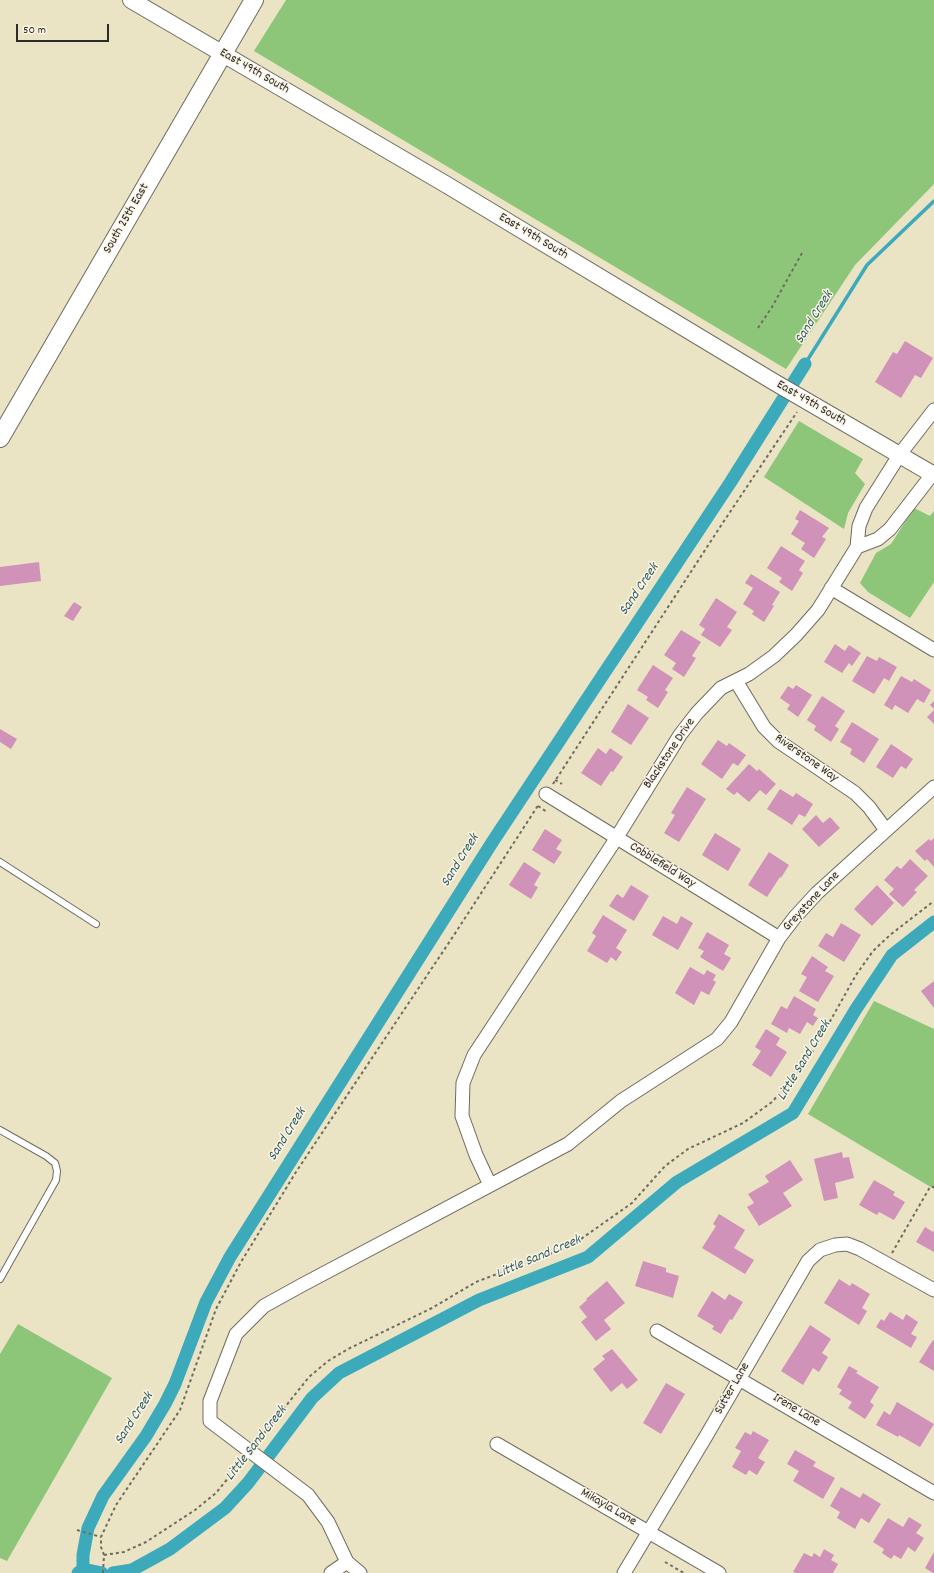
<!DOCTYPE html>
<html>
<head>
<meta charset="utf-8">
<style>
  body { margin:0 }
  #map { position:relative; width:934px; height:1573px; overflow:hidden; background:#eae4c4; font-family:Dekko,sans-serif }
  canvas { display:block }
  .scale { position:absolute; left:16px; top:24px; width:93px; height:18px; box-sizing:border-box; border:2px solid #2b2b2b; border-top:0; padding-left:5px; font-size:12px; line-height:14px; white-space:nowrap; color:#2b2b2b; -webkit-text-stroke:3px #fcf5e5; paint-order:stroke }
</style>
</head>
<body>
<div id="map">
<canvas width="934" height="1573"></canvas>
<div class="scale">50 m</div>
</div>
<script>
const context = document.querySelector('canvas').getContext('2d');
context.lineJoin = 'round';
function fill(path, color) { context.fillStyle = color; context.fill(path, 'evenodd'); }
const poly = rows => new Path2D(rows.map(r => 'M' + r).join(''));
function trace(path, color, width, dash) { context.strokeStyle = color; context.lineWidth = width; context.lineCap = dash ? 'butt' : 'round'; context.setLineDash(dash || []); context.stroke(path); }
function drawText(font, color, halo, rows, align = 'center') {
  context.font = font + ' Dekko,sans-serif'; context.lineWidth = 3; context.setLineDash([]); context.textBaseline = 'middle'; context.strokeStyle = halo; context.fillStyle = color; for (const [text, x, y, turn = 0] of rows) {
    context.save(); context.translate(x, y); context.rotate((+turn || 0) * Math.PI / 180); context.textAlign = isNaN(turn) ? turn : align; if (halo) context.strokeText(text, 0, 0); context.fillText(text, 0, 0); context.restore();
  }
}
fill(poly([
  [286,0,934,0,934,184,855,265,786,369,254,51],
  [799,421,863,459,855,473,865,484,848,513,844,529,764,477],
  [914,508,930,516,934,511,934,582,910,618,868,592,860,583,876,553,891,544],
  [874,1001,934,1029,934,1189,808,1114],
  [18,1324,112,1378,7,1561,0,1558,0,1354]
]), '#8dc579');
trace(poly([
  [805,364,867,265,934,201]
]), '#3daabc', 3.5);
trace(poly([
  [83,1569,102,1573],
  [78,1573,83,1569,83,1555,88,1528,103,1496,146,1436,165,1404,175,1384,206,1302,230,1257,493,841,730,483,805,364],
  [113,1573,132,1570,170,1549,225,1508,248,1483,312,1398,339,1373,479,1300,588,1257,677,1182,793,1113,856,1009,892,955,934,922]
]), '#3daabc', 13);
fill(poly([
  [905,341,933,358,921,378,915,375,901,398,875,382,893,352,897,354],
  [800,510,829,528,822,537,826,539,814,558,801,549,805,543,791,534,799,521,795,519],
  [781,546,805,561,799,570,803,573,792,591,779,582,782,578,767,568],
  [39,562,41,581,0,586,0,567],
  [751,574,780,592,772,605,774,606,764,622,752,614,754,611,743,604,753,588,745,583],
  [716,598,737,612,727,627,732,630,720,647,701,635,705,629,699,625],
  [74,602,82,607,73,621,64,616],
  [681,630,701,642,692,656,696,658,684,677,672,669,676,663,664,655],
  [835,644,845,651,849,645,861,653,852,666,849,663,842,673,824,662],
  [867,656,877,661,879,657,897,667,889,681,884,678,874,694,852,681],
  [653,665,673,678,665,690,668,692,658,708,646,700,648,697,637,690],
  [901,676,912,682,914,679,931,690,924,703,917,699,908,713,895,705,892,710,884,705],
  [796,685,812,695,798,717,787,709,790,705,780,698,788,686,793,689],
  [822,696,845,711,835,726,839,729,831,742,814,730,816,726,807,720],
  [934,701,934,709,930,705],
  [628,704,649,718,631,745,611,732],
  [934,710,934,724,927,717],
  [852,722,879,739,864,763,850,754,852,749,840,742],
  [0,729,17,739,11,749,0,742],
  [718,740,727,746,729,743,746,755,738,766,733,763,722,779,701,764],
  [891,744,913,759,906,769,901,766,893,778,876,767],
  [598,748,606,754,610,748,623,757,613,772,611,771,601,786,581,773],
  [749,764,757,771,759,769,776,784,766,795,760,790,749,802,737,792,734,795,726,789],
  [687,787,706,799,679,842,664,833,675,815,671,813],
  [780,789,793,797,796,793,813,804,805,817,799,814,792,825,767,809],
  [816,815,823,823,830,817,840,828,819,847,802,829],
  [545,829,562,840,556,849,562,852,554,864,532,850],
  [715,833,741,849,728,871,702,855],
  [934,838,934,867,927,859,925,861,915,851,929,839,931,841],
  [769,852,789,865,781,878,780,877,767,897,748,885],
  [910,859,928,876,914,890,917,892,903,907,889,894,894,889,884,880,897,866,901,869],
  [524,862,541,873,534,885,538,887,531,899,509,885],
  [631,885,649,896,634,921,609,906,617,894,623,898],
  [877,885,894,903,872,926,854,909],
  [603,915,627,930,616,948,622,952,616,961,611,957,607,963,587,951,596,936,592,933],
  [663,916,677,924,681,916,693,923,678,950,652,935],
  [841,923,861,935,844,962,818,946,826,933,833,937],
  [707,932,729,945,724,954,731,958,723,971,700,957,704,951,698,948],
  [812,956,828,967,825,971,834,976,818,1002,799,991,807,977,801,974],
  [690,967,704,975,707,970,716,975,713,980,716,982,709,995,701,991,694,1005,675,993],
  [934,981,934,1008,921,991],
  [794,996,816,1009,813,1015,818,1018,813,1026,807,1022,800,1034,789,1028,787,1033,771,1024,781,1006,787,1009],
  [766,1029,780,1038,776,1045,787,1052,771,1077,752,1065,761,1051,755,1047],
  [842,1152,843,1158,849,1157,854,1178,835,1183,838,1198,824,1201,814,1159],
  [790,1160,803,1180,783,1193,792,1206,759,1226,747,1207,754,1203,748,1194,769,1182,765,1176],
  [874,1180,895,1192,893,1195,905,1202,894,1220,879,1212,877,1215,859,1205],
  [719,1214,745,1230,734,1248,754,1260,745,1274,702,1248,716,1226,713,1224],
  [925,1227,933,1232,934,1230,934,1252,916,1242],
  [643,1261,666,1268,666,1272,679,1276,673,1298,635,1286],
  [839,1279,850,1286,852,1283,870,1294,862,1308,867,1311,859,1325,824,1303],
  [607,1281,625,1303,604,1320,611,1329,596,1341,581,1322,587,1317,579,1307,587,1300,586,1299],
  [712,1291,725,1300,729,1294,743,1302,732,1320,730,1319,721,1334,712,1329,714,1326,697,1316],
  [890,1312,903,1320,906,1314,918,1322,911,1334,917,1337,911,1348,876,1327,881,1319,884,1321],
  [810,1325,831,1339,822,1353,828,1357,819,1372,813,1368,803,1385,781,1371],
  [933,1340,934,1341,934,1371,919,1362],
  [612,1349,638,1380,627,1389,622,1383,611,1392,593,1369,605,1359,602,1356],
  [849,1366,858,1371,856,1373,879,1387,870,1402,874,1405,865,1419,848,1408,852,1402,839,1394,842,1390,837,1387],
  [666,1383,685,1394,661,1434,643,1423],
  [897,1402,934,1424,920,1447,899,1435,898,1437,876,1425,884,1411,890,1415],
  [753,1431,769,1440,758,1458,765,1462,757,1475,749,1470,746,1475,732,1467,741,1451,735,1448,745,1432,751,1435],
  [795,1450,816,1462,813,1466,835,1478,823,1499,793,1481,799,1471,787,1464],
  [841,1487,860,1498,863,1493,881,1504,869,1523,861,1518,855,1529,837,1518,840,1512,830,1506],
  [909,1517,922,1525,916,1533,924,1538,915,1552,908,1547,901,1559,894,1555,891,1559,882,1553,884,1549,873,1542,888,1518,903,1527],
  [824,1549,834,1555,831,1560,838,1564,833,1573,796,1573,793,1572,804,1553,812,1557,814,1553,820,1557],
  [934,1552,934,1573,933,1573,925,1568]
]), '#d092b8');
const service = poly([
  [0,862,96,924],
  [0,1130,46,1156,55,1163,57,1171,56,1180,0,1279]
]);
const minor = poly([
  [857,547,878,539,890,529,934,472],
  [831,588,934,650],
  [736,681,764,727,778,741,855,793,869,807,886,830],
  [546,794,779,938],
  [490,1185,476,1155,462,1116,463,1083,474,1055,612,845,680,735,697,713,721,688,749,674,774,656,796,635,818,610,857,547,859,526,866,508,900,454,934,410],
  [657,1331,934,1493],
  [497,1444,719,1573],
  [331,1573,347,1562],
  [360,1573,347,1562,328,1522,308,1495,210,1421,210,1401,236,1334,264,1306,302,1285,568,1144,621,1101,717,1039,731,1022,779,938,795,917,817,893,934,787],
  [624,1573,705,1438,808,1261,820,1250,835,1245,847,1244,860,1249,934,1290]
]);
const tertiary = poly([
  [131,0,447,185,774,382,934,475]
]);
const secondary = poly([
  [0,438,254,0]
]);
trace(service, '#6e6c61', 8);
trace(minor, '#6e6c61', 15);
trace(tertiary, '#6e6c61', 18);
trace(secondary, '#6e6c61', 20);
trace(poly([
  [758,328,772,307,802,253],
  [555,780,562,784],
  [553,784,722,524,797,412],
  [538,806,547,812],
  [892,1253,930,1187,934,1187],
  [257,1442,309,1377,328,1361,348,1349,432,1308,476,1282,571,1246,632,1203,665,1166,688,1149,743,1123,772,1102,795,1076,815,1048,856,975,873,951,890,935,934,901],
  [77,1530,101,1537],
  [104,1555,124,1552,146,1542,195,1510,216,1493,242,1461],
  [665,1562,684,1573],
  [103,1573,104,1555,101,1547,101,1537,116,1505,180,1410,216,1309,241,1262,296,1172,454,935,539,804]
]), '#6e6c61', 2, [3, 3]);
trace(service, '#fff', 6);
trace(minor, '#fff', 13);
trace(tertiary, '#fff', 16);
trace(secondary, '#fff', 18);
drawText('13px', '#2b2b2b', '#fcf5e5', [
  ["East 49th South",254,72,30],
  ["South 25th East",127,219,-60],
  ["East 49th South",533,237,31],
  ["East 49th South",811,404,30],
  ["Blackstone Drive",670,754,-56],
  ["Riverstone Way",806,759,35],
  ["Cobblefield Way",662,866,32],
  ["Greystone Lane",812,902,-47],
  ["Sutter Lane",733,1389,-60],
  ["Irene Lane",796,1411,31],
  ["Mikayla Lane",608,1508,30]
]);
drawText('italic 14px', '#325e65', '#fcf5e5', [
  ["Sand Creek",815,318,-58],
  ["Sand Creek",640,590,-56],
  ["Sand Creek",461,861,-58],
  ["Little Sand Creek",805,1061,-59],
  ["Sand Creek",288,1135,-58],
  ["Little Sand Creek",539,1258,-23],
  ["Sand Creek",135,1419,-57],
  ["Little Sand Creek",257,1444,-52]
]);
</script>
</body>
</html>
